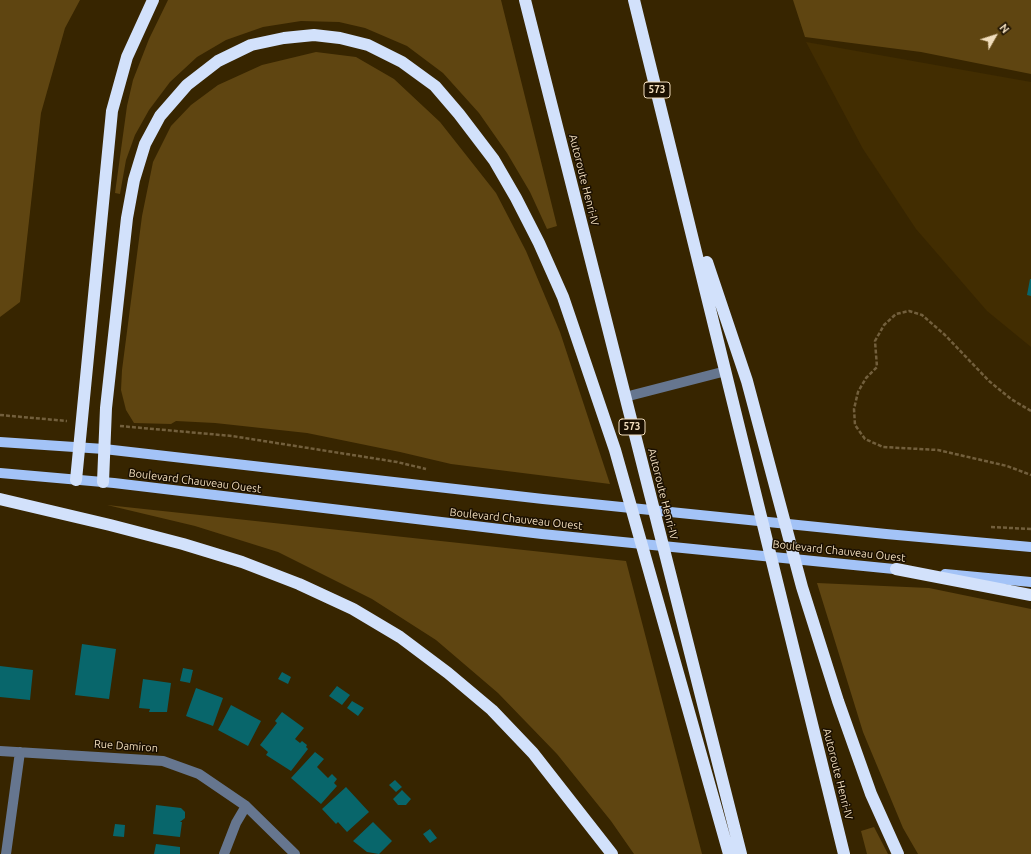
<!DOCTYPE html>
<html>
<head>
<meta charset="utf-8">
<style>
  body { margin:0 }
  #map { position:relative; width:1031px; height:854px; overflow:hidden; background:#372500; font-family:Ubuntu,sans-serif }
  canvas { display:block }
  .north { position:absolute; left:975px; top:16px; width:40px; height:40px; -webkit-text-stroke:3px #1a0f00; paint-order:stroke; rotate:51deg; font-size:11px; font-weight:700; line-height:16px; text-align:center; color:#f2debd }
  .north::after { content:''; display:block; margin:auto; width:14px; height:18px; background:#f2debd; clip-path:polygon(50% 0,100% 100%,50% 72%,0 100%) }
</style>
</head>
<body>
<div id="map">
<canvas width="1031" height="854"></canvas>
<div class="north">N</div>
</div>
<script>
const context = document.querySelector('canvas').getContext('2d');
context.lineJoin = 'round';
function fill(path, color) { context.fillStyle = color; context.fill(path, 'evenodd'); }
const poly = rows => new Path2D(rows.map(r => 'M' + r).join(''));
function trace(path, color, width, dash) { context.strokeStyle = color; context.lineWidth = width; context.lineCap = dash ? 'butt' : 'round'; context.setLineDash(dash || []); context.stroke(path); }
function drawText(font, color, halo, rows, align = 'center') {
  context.font = font + ' Ubuntu,sans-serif'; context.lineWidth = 3; context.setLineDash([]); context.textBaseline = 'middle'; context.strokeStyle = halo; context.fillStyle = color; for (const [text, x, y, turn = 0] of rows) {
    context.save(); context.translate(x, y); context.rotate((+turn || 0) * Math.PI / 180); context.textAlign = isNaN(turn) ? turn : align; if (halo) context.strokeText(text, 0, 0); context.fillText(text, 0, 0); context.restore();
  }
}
fill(poly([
  [806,42,1031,82,1031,347,987,311,916,229,863,149]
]), '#422d01');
fill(poly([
  [0,0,80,0,65,28,41,113,20,302,0,317],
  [168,0,501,0,557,226,547,229,530,192,507,153,479,113,443,73,407,46,365,28,339,22,301,21,263,27,226,40,197,57,170,82,149,110,135,135,126,160,120,194,115,193,127,106,133,80,149,39],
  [793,0,1031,0,1031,74,921,52,805,37],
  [316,52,356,57,394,79,440,122,496,193,526,251,560,332,610,484,451,464,400,452,307,433,215,423,176,421,171,424,134,423,126,410,121,390,122,370,142,216,153,162,171,126,191,105,218,85,262,65],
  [107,505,626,561,702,854,634,854,611,821,557,754,498,693,436,640,372,599,278,552,195,526],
  [817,583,929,588,1031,609,1031,854,918,854,903,828,863,732],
  [874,827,888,854,867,854,861,831]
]), '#5f4511');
fill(poly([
  [1030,279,1031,279,1031,296,1027,295],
  [82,644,116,649,109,699,75,695],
  [0,666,33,670,30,700,0,697],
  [183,668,193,670,190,683,180,681],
  [282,672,291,677,288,684,278,679],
  [143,679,171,683,167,712,149,712,150,709,139,708],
  [337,686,350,695,342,705,329,696],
  [196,688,223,698,213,726,186,716],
  [352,701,364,708,358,716,347,708],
  [231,705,261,721,248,746,218,730],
  [282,712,304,728,295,739,300,743,302,741,307,745,306,747,308,749,291,771,266,755,268,752,260,745,277,723,275,721],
  [315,752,324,759,317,767,328,778,332,774,337,779,334,783,337,786,321,804,291,778],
  [395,780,402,787,396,792,389,785],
  [346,787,369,812,347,832,338,822,336,824,322,809],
  [402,790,411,799,406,805,398,805,393,799],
  [156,805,181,808,185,812,185,818,180,822,182,822,180,837,153,834],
  [373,822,392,841,379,854,367,852,353,841],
  [115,824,125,825,124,837,113,836],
  [430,829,437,838,430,843,423,834],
  [156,844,180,847,180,854,154,854]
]), '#08666b');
trace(poly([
  [1031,411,1011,399,989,381,945,335,922,315,909,311,896,314,884,325,875,341,877,367,866,378,858,392,854,409,855,425,865,439,883,447,938,450,1007,466,1031,475],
  [0,415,67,421],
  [120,426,232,436,397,462,426,469],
  [991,527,1031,529]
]), '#725f3c', 2.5, [4, 2]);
trace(poly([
  [625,397,726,371],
  [0,751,163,761,199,774,246,806,295,854],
  [6,854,20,752],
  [224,854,236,823,246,806]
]), '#66768f', 10);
trace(poly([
  [0,442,104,449,543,499,886,534,1031,547],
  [0,473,114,483,542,534,904,570],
  [945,574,1031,582]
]), '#a3c3f7', 10);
trace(poly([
  [525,0,741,854],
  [634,0,844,854],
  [707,262,747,381,802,587,838,701,871,794,898,854],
  [76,480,112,111,127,57,153,0],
  [103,482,106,408,127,218,134,180,145,144,160,116,187,85,218,61,251,45,284,38,314,35,340,38,368,45,402,62,435,86,459,114,494,160,516,198,539,243,563,297,615,450,729,854],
  [0,499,110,525,183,544,242,562,299,584,353,609,400,637,448,673,492,710,533,753,612,854],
  [896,569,1031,595]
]), '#d2e1fb', 12);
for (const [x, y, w] of [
  [657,90,26],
  [632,427,26]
]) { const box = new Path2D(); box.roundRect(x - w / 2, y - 8, w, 16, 3); context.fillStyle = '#1a0f00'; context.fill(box); trace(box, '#f2debd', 1); }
drawText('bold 10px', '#f2debd', null, [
  ["573",657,90],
  ["573",632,427]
]);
drawText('11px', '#f2debd', '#1a0f00', [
  ["Autoroute Henri-IV",584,180,76],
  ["Boulevard Chauveau Ouest",195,481,7],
  ["Autoroute Henri-IV",663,494,76],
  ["Boulevard Chauveau Ouest",516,519,6],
  ["Boulevard Chauveau Ouest",839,551,6],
  ["Rue Damiron",126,746,4],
  ["Autoroute Henri-IV",838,774,76]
]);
</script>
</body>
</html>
